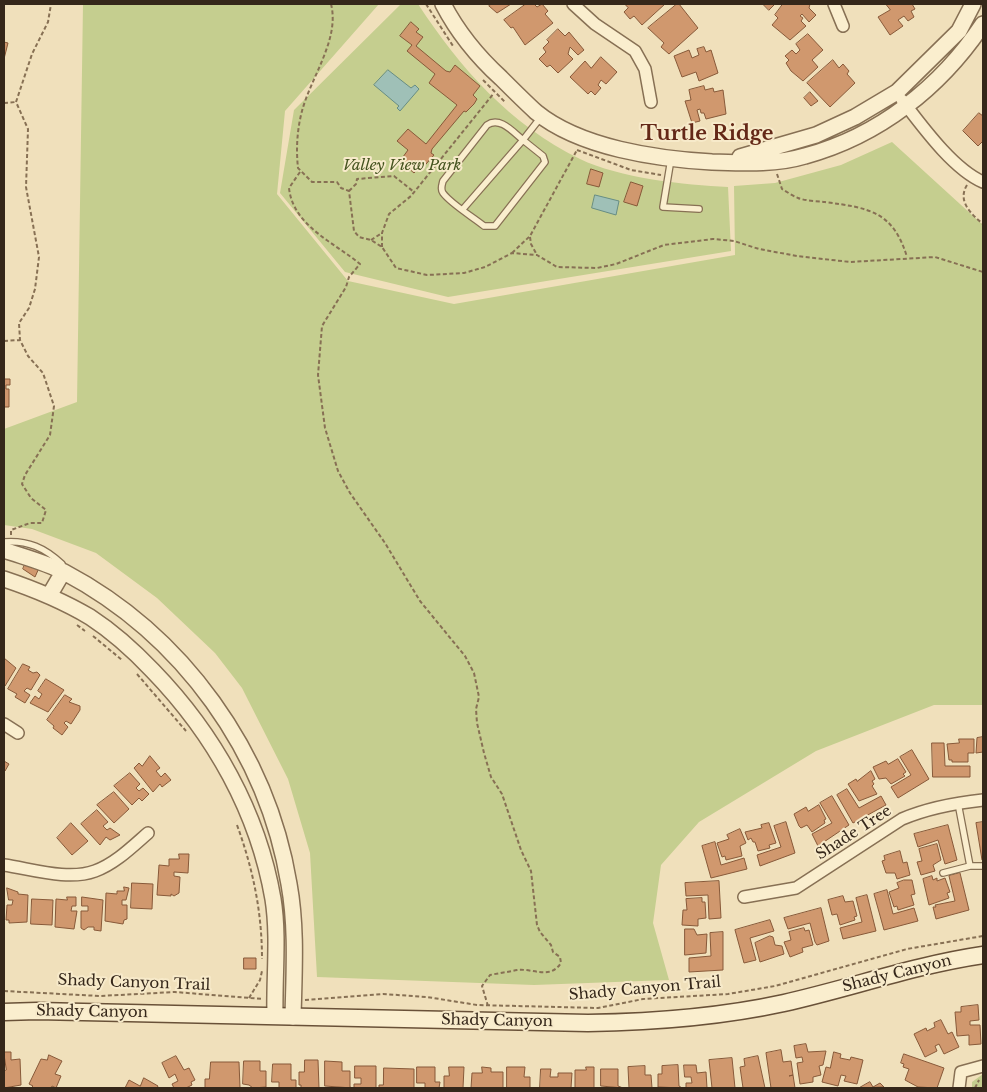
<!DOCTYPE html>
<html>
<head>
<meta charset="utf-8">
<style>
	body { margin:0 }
	#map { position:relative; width:987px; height:1092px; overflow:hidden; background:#f0e0bb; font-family:"Libre Baskerville",serif }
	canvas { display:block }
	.frame { position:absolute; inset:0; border:5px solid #35271a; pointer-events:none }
</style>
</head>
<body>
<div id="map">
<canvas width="987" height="1092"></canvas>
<div class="frame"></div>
</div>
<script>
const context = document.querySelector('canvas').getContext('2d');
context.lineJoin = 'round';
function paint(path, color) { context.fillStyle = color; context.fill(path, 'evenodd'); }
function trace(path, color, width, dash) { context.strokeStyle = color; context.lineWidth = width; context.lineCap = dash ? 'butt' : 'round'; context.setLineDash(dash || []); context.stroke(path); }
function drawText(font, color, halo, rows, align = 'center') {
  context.font = font + ' "Libre Baskerville",serif'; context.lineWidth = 4; context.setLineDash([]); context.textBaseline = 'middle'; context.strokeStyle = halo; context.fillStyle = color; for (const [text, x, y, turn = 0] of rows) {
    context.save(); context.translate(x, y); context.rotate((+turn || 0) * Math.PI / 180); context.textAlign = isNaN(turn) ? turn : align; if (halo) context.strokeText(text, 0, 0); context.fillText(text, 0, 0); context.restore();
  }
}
const green = new Path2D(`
	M83 4H379L285 111 277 194 348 281 454 304 735 255 734 186 775 183 841 165 892 142 983 225V705H934L816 751 699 822 661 865 653 923 669 980 534 985 317 977 310 853 288 779 242 688 215 653 157 598 96 553 32 529 4 525V429L77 402Z
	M401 4H418C460 68 509 124 580 159 619 178 685 185 728 187L731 251 448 297 345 272 280 193 294 110Z
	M983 1074V1088H972V1082Z`);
const water = new Path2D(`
	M388 70 411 88 415 85 419 89 400 111 397 108 399 106 374 85Z
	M595 195 619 201 616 215 592 208Z`);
const building = new Path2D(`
	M492 4H511L497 13 489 6Z
	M526 4H534L537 7 542 4 548 11 545 14 553 23 525 45 513 27 511 28 504 20Z
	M625 4H665L642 25 634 16 630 19 624 12 628 8Z
	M677 4H679L698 28 669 54 661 47 664 43 648 28Z
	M763 4H775L769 10Z
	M783 4H810L809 8 816 15 809 22 802 14 800 16 803 18 801 21 806 26 790 40 772 25 778 18 775 15Z
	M886 4H912L915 9 911 11 914 17 908 21 904 16 898 20 903 26 890 35 878 17 890 10Z
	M411 22 419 29 416 32 423 37 416 46 446 71 450 72 455 65 480 86 473 95 477 99 474 104 466 112 464 111 432 149 431 153 434 155 419 172 417 170 414 173 400 161 408 150 397 141 408 129 426 144 457 105 429 83 435 74 407 51 412 45 400 36Z
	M558 29 565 36 569 32 584 50 578 55 570 47 568 54 573 59 558 73 550 65 547 67 539 59 546 52 543 48 549 42 547 40Z
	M808 34 823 50 812 60 818 67 803 81 791 71 786 63 789 60 785 56 792 50 796 54 800 50 796 44Z
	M4 42 8 43 4 59Z
	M704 47 706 52 711 50 718 73 699 81 696 72 682 77 674 56 689 50 692 58 699 55 697 49Z
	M601 57 617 72 606 84 601 80 598 85 601 88 595 95 591 91 588 94 570 77 585 61 591 68Z
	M833 60 839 68 843 64 849 71 847 74 855 83 830 107 807 83Z
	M704 86 705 90 713 88 714 92 723 90 726 114 706 119 704 113H701L700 109 697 110 700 121 692 123 685 101 691 100 689 90Z
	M810 92 818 101 811 106 804 98Z
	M979 113 983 116V141L978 146 963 131Z
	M591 169 603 173 599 187 587 184Z
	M631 182 643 186 637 206 624 202Z
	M4 379H10V385H6V389H9V407H4Z
	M26 562 39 568 35 577 23 569Z
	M4 658 16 668 5 686H4Z
	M23 664 30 667 28 670 33 673 37 672 40 675 31 690 27 688 24 691 30 695 25 703 15 697 17 694 8 689Z
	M46 679 64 690 48 712 30 703 35 696 39 699 42 694 38 691Z
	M65 695 72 699 69 702 80 706V710L71 724 66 721 64 723 68 727 62 735 53 728 54 726 47 720Z
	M983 737V752L976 753 977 738Z
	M959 739H974V753H968V762H952V760H949L947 744 959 743Z
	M932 743H944L945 766H970V777H933Z
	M912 750 929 779 898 798 891 787 911 775 900 757Z
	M150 756 160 768 156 771 161 777 165 773 171 780 162 787 160 784 153 792 134 768 139 763 142 766Z
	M898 759 906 772 903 774 905 776 891 784 886 778 879 779 873 767 886 761 888 764Z
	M4 761 9 764 5 771H4Z
	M871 771 875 779 872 781 874 784 872 786 877 794 859 801 848 784 856 779 857 781Z
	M130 773 140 784 136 788 139 791 143 788 149 794 142 801 139 798 132 805 114 786Z
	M847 789 859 808 881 796 886 805 853 823 837 795Z
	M114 792 129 809 114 823 97 805Z
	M832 796 849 825 818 846 812 834 832 823 820 803Z
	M819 805 826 819 824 820 825 823 812 832 807 825 801 828 799 826 794 814 806 807 808 811Z
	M97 810 108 822 103 826 107 830 110 828 120 835 110 840 106 837 100 845 81 824Z
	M786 822 795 853 760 866 757 855 781 847 774 826Z
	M983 822V860H982L976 823Z
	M71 823 88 841 72 855 57 838Z
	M769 823 776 843 769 845 770 848 758 851 755 842H753L751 838 748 840 745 832 762 828 761 825Z
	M948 825 957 860 945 864 938 840 918 847 914 834Z
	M740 829 746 843 740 846 742 856 726 860 725 856 722 857 717 843 729 839 727 835Z
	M715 842 721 865 744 858 747 869 711 878 702 846Z
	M937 844 941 860 933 865 935 871 921 875 917 862 922 861 919 849Z
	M900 851 903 863 907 862 910 875 897 879 895 873H886L882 861 885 860 884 856Z
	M179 854H189L188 873 174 872V876L180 877 179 893 174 896 171 894V896L157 895 159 865 169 866V859H179Z
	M960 873 969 910 936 919 933 907H936L935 905 955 901 949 876Z
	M932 876 933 880 937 878V881L945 878 950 892 947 893 949 898 929 905 923 879Z
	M904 880H912L915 894 911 895 914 905 898 910 897 906 894 907 889 892 899 888 897 883Z
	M719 881 721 918 709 919 708 895 686 896 685 883Z
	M132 883 153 884 152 909 131 908Z
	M124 887 129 888 126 900H122V905H127V919L124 920 123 924 105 921 106 893 117 894V891H124Z
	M7 888 18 892V894L28 895 27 922 9 923V920H6L7 905H12L13 900H9Z
	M887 890 893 914 914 908 918 921 884 930 874 894Z
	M867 895 876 931 843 939 840 928 862 922 856 898Z
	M843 896 845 902 853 901 857 916 854 917 855 920 840 925 837 914 832 915 828 900Z
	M67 897H76V906H72L71 911H77L74 929 55 927 56 899 67 900Z
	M82 897 103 900 101 931 94 930V927H88L84 930 81 928V911H88V906H82Z
	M702 898V902H705L706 918 698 919V926L682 925 683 910H687L686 899Z
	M32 899 53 900 52 925 31 924Z
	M821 908 829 941 817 945 815 942 810 923 788 929 784 918Z
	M770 920 774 931 750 938 756 960 744 963 735 930Z
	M804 928 805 931 809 930 813 945 802 948 803 952 790 957 784 942 791 940 789 932Z
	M685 929H694L697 935 707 934 706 953 685 955Z
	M723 932V970L689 972V958L711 956 710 933Z
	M770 936 773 937 775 945 782 946 784 954 760 962 755 943Z
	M244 958H256V969H244Z
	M978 1005 979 1020 970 1021V1025H980L981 1044 969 1045V1035L957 1036 955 1012H961V1007Z
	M941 1020 948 1034 952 1032 959 1047 944 1054 939 1044 935 1046 937 1051 925 1057 914 1034 926 1028 927 1031 935 1027 934 1023Z
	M806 1044 808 1052 826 1051 823 1065 819 1066 821 1075 813 1077V1082L800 1084 797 1063 803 1062 802 1057 796 1058 794 1046Z
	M781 1050 783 1062 791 1061 793 1075 789 1076 793 1075 795 1088H771L766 1053Z
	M4 1052H11V1060L20 1059 21 1085 4 1088V1071L6 1070Z
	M834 1052 841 1054 840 1058 850 1060 851 1057 863 1060 857 1084 844 1081 846 1076 841 1075 838 1086 822 1082 826 1067 830 1068Z
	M904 1054 944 1068 937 1088 918 1087 905 1080 909 1069 903 1067 904 1064 901 1063Z
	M49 1055 62 1061 55 1074 61 1076 56 1088 52 1086 51 1088H31L33 1086 29 1084 41 1059 47 1060Z
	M176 1056 184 1070 189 1068 195 1080 191 1082 192 1085 186 1088H174L172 1084 178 1081 175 1074 169 1078 162 1063Z
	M758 1056 765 1088H743L740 1067 745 1066 744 1059Z
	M732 1058 735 1088H712L709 1060Z
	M305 1060H318L319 1088H299H301V1085H299V1072H304Z
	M244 1061H260V1071H266V1087L253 1088 249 1085 243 1084Z
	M325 1061 342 1062V1071H350V1087L352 1088 325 1086Z
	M211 1062H239L240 1088H205V1079H209Z
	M273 1064H291V1080H296V1088H279V1082H272Z
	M678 1065 679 1086 682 1088 658 1087V1074H662V1066Z
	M684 1065H696L697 1073 706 1072 707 1088H686V1083H692L691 1077H685Z
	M355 1066H376V1088H354V1084H361V1078H355Z
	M645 1066V1075H651L652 1088H629L628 1067Z
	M417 1067H435V1082H440L439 1088H425V1083H417Z
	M449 1067H464L463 1088H444V1076H449Z
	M482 1067 491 1068V1072H503V1088H469H471L472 1073H482Z
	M507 1067H525L524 1077H530V1088H507Z
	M586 1067H594V1088H575V1070H586Z
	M384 1068 414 1069V1088H379V1085H383Z
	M541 1069H551L550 1077H558V1073H572L571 1088H540Z
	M601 1069H618V1086L623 1088 601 1086Z
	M144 1078 158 1086 157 1088H125L129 1080 140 1086Z
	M870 1082 873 1087 880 1083 884 1087 859 1088Z`);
const path = new Path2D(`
	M331 4C340 39 311 77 302 111 297 130 296 149 298 168L312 182H337L341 188 349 191 354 231 359 237 371 240 382 247 396 268 427 275 464 273 485 267 512 253 537 255 557 267 597 268 616 264 664 245 713 239 734 241 759 249 797 256 850 262 935 257 983 272
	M426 4 453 46
	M483 80 506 103
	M4 103 16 102
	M577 150 631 170 661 175
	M300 172 289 188C293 226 335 243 360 264L349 277 346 287 322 326 318 375 325 428 338 471 350 493 385 543 420 601 465 656 474 673 479 697 476 709 477 723 484 753 491 777 502 794 521 850 531 871 537 925 540 932 551 945 553 952 560 957 561 963C550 980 533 968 517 970 508 972 499 973 490 975L482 986 488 1006
	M777 174 782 189C787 192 793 196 798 198 806 201 817 201 825 202 869 208 893 211 907 257
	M967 185C957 201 971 214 983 224
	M349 191 356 184 357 179 394 176 414 192
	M530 237 531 244 537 255
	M371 240 382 233
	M382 247V233L389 214 411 196 494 93
	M512 253 530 236 577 150
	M4 341 20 340
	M11 535V530L30 523H42L46 510 31 498 22 484 25 475 50 435 54 406 43 373 28 356 20 340 19 323 29 308 35 289 39 257 26 187 28 129 16 102 32 54 48 22 51 4
	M77 625 85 631
	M93 636 122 660
	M137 674 186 731
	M237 825C253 869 262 912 262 959
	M4 991 100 996 175 992 263 999
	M249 998 260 980 262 971
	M305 1000 383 994 427 997 477 1005 598 1008 643 999 728 994 775 986 907 949 983 936
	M975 1088 979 1080`);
const service = new Path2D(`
	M671 159 663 207 699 209
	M463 209 523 140 543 156 545 162 495 226H484C473 217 451 204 443 193 440 189 442 185 443 181L487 125C500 116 513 132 523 140L541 117
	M4 542C28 540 45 548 62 564V567
	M958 803 970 866
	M943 873 970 866H983`);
const minor = new Path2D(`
	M573 4 595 24 635 51 645 69 651 102
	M834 4 843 26
	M902 100C922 126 953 169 983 182
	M4 724 18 733
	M4 865C32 869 68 881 95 871 115 864 133 846 148 833
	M744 897 796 888 902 819C928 808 955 803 983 800
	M959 1088 961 1072 983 1066`);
const tertiary = new Path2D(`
	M443 4C457 31 478 57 501 78 512 89 524 101 536 112 580 148 657 159 712 162 743 163 775 165 805 156 879 136 941 87 983 24
	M740 157 816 135 855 117 897 92 959 31 973 4
	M4 550C24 557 45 562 64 572 183 635 267 752 289 884 297 928 294 972 293 1017
	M4 579C34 589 63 601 90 617 113 632 135 652 153 671 214 734 258 812 273 899 279 936 274 978 275 1016
	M49 596 63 572`);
const secondary = new Path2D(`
	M4 1012 37 1011 588 1023C654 1022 720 1017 784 1003 851 988 915 965 983 955`);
const parkNames = [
	["Valley View Park",402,166]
];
const streetNames = [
	["Shade Tree",854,833,-33],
	["Shady Canyon",897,974,-14],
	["Shady Canyon Trail",134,983,2],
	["Shady Canyon Trail",645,989,-5],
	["Shady Canyon",92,1012,1],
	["Shady Canyon",497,1021,1]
];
const districtNames = [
	["Turtle Ridge",707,134]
];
paint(green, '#c5ce8f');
paint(water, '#9fc0b7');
trace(water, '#678d84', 1);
paint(building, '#d0986e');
trace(building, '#875939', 1);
trace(service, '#877054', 8);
trace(minor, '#877054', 14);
trace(tertiary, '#877054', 18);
trace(secondary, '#695138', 19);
trace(path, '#877054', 2, [4, 2.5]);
trace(service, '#faeece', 5.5);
trace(minor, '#faeece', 11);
trace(tertiary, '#faeece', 15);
trace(secondary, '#faeece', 16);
drawText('italic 15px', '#45531f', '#f7eaca', parkNames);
drawText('15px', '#35271a', '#f7eaca', streetNames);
drawText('bold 20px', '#642817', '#f7eaca', districtNames);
</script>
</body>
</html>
